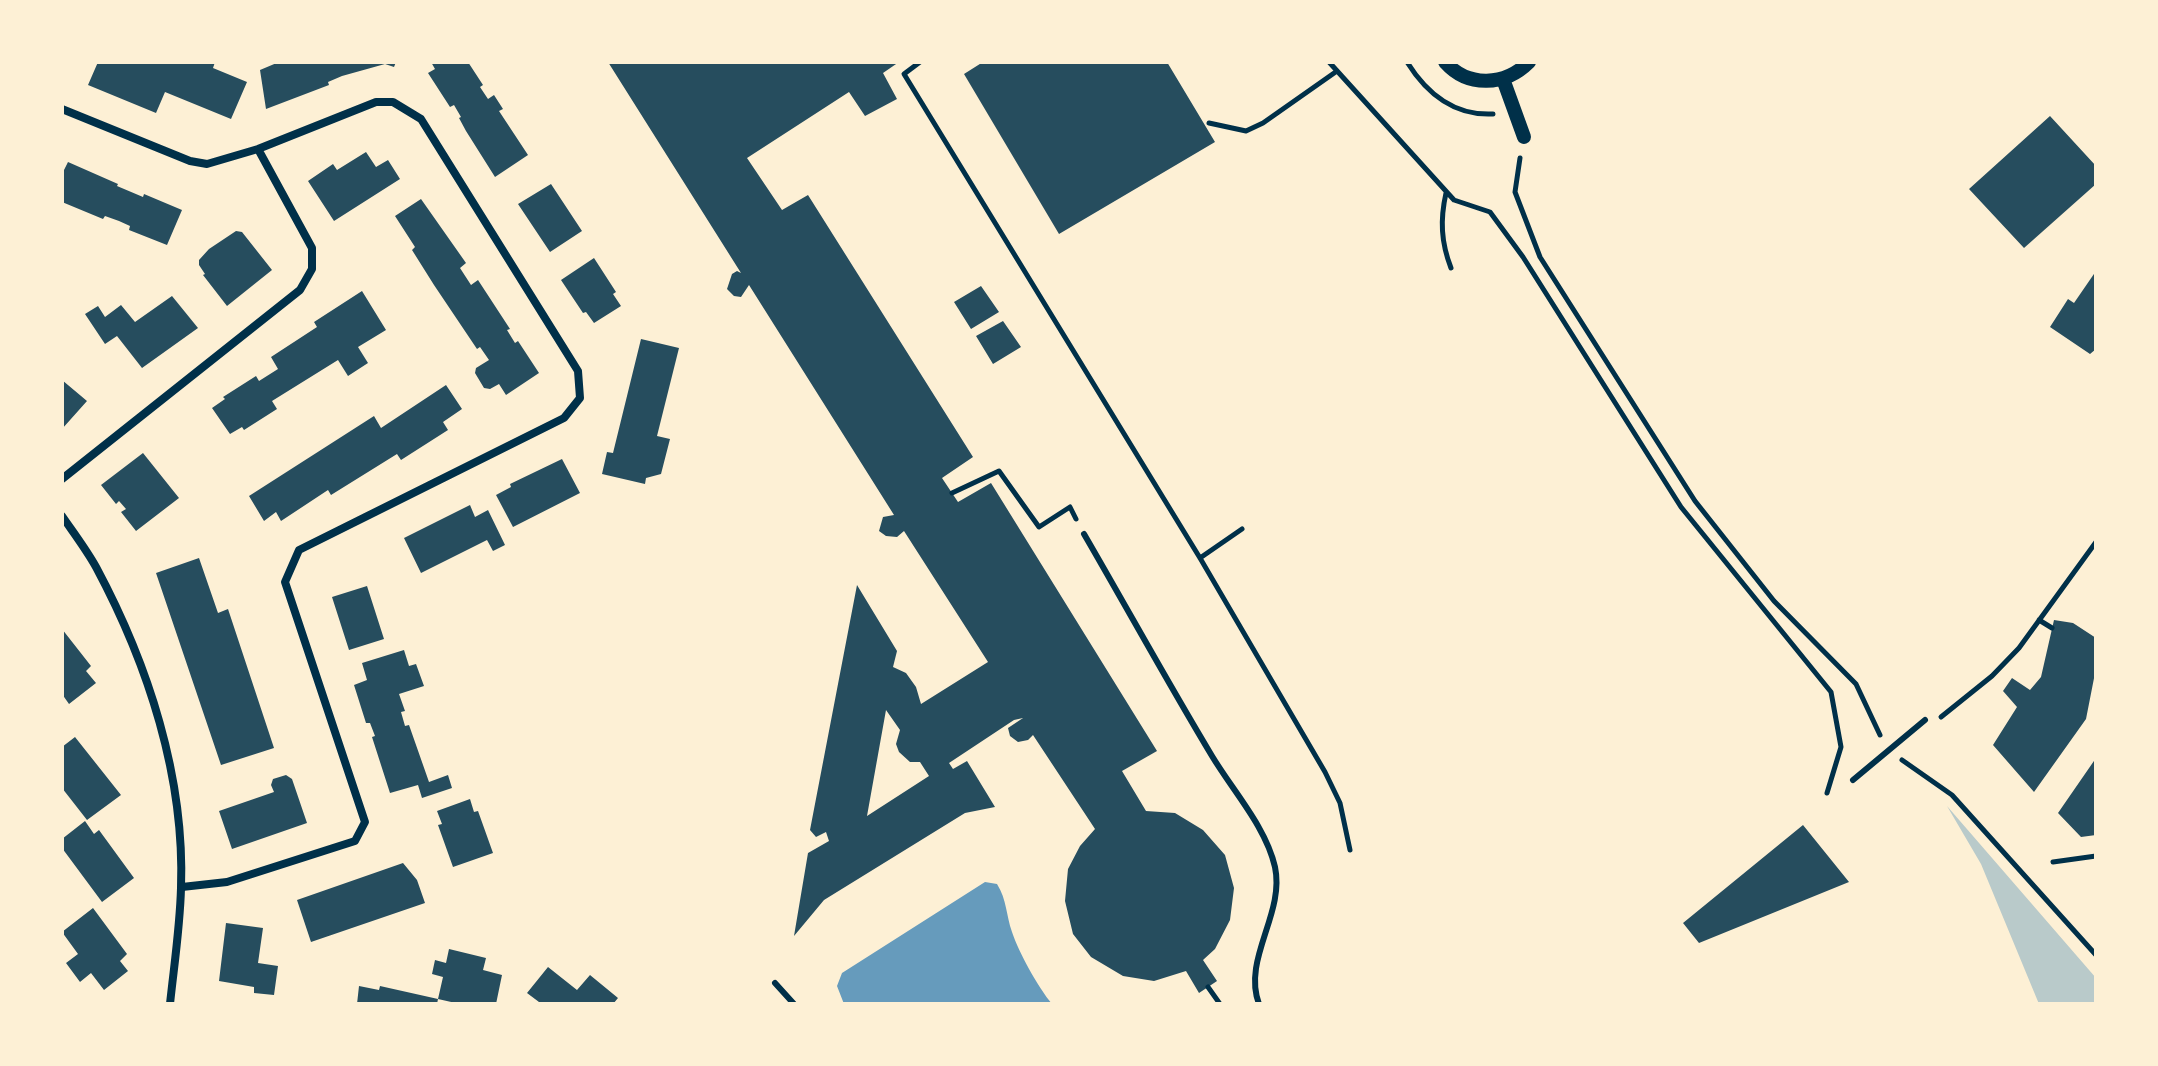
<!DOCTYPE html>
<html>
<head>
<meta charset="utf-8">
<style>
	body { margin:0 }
	#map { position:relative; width:2158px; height:1066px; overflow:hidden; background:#fdf0d5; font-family:Signika,sans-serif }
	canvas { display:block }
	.frame { position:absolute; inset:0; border:64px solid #fdf0d5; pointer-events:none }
</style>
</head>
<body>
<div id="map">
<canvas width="2158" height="1066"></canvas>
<div class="frame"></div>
</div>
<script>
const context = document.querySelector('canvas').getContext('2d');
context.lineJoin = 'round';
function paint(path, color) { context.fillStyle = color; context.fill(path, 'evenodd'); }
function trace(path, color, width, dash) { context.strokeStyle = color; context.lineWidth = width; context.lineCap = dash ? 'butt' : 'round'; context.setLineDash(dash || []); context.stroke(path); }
const green = new Path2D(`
	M1947 806 2096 978V1004H2039L1981 864Z`);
const water = new Path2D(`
	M985 882 997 884C1007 900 1006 915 1012 932 1019 953 1038 987 1052 1004H844L837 986 842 973Z`);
const building = new Path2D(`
	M98 62H215L213 68 247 82 231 119 165 92 156 113 88 85Z
	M279 62H396L394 67 385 64 342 76 328 82 329 85 266 109 260 70Z
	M431 62H468L483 85 480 87 488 99 494 95 503 109 499 111 528 155 495 177 466 131 459 118 461 117 454 105 450 107 428 73 435 69Z
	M608 62H899L883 73 897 99 865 116 849 92 747 158 782 210 808 195 973 457 942 478 958 502 991 483 1157 751 1122 771 1146 811 1175 813 1203 830 1225 855 1234 888 1230 920 1215 949 1203 960 1217 981 1199 993 1186 971 1154 981 1123 976 1091 957 1073 934 1065 901 1068 869 1080 846 1095 829 1033 735 1028 740 1018 742 1010 736 1008 728 1023 718 1014 720 949 763 953 769 967 761 995 807 965 813 824 900 794 936 808 853 829 841 826 832 816 837 810 830 857 585 897 651 893 667 906 673 916 687 921 704 988 662 904 531 897 537 886 536 879 531 883 517 894 515 749 285 741 297 734 296 727 289 732 274 737 271 741 273ZM886 710 900 730 896 744 899 752 910 762H920L929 776 867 816Z
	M983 62H1167L1215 142 1059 234 964 74Z
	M2050 116 2096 166V184L2024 248 1969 189Z
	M366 152 376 167 388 160 400 179 334 221 308 181 333 164 337 170Z
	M68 162 118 184 117 186 143 197 144 194 182 210 167 245 129 230 130 226 119 221 105 216 103 219 62 202V174Z
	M551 184 582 231 550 252 518 204Z
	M421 199 466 263 460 268 471 285 478 280 510 329 507 330 515 343 518 341 539 373 506 395 499 384 490 389 484 388 475 373 476 368 489 360 480 347 477 349 434 285 412 250 415 247 395 216Z
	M236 231 242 232 272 270 227 306 203 275 205 274 199 265V260L209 249Z
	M594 258 616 292 613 294 621 306 594 323 586 312 583 313 561 280Z
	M2096 271V349L2090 354 2050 327 2068 299 2074 303Z
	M981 286 999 312 971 329 954 302Z
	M362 291 386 330 358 347 368 363 348 376 338 360 272 401 277 409 244 430 242 427 230 434 212 408 225 399 223 397 256 376 259 381 278 369 271 357 317 327 314 322Z
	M172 296 198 328 142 368 117 336 105 344 85 314 98 306 105 317 121 305 135 322Z
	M1003 321 1021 347 993 364 976 336Z
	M641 339 679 348 657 436 670 439 661 474 646 478 645 484 602 474 607 452 613 453Z
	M62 380 87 401 62 429Z
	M446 385 462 409 443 422 448 430 401 460 397 454 331 495 328 490 281 521 276 512 264 521 249 496 374 416 381 428Z
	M143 453 179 498 136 531 121 512 126 509 119 501 116 504 101 485Z
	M562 459 580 493 513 527 496 495 511 487 510 484Z
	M470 505 475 517 488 510 505 545 493 551 487 540 421 573 404 538Z
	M199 558 218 613 228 609 274 748 221 765 156 573Z
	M367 586 384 639 349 650 332 597Z
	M2054 620 2073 623 2096 638V668L2086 719 2034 792 1993 745 2017 707 2003 691 2012 678 2030 690 2041 677Z
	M62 629 91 666 86 671 96 683 69 704 62 694Z
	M404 650 409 666 416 664 424 686 399 694 405 711 401 712 405 726 409 725 429 782 448 775 452 788 422 798 418 785 390 793 372 737 375 736 370 723H366L354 685 367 680 362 663Z
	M75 737 121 795 87 820 62 788V747Z
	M2096 758V835L2081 837 2058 813Z
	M286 775 292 779 307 823 232 849 219 811 274 792 271 785 273 779Z
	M470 799 474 812 478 811 493 853 453 867 438 825 442 824 437 811Z
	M85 821 94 834 99 830 134 878 102 902 62 848V839Z
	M1803 825 1849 882 1699 943 1683 923Z
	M403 863 417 880 425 903 311 942 297 900Z
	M93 908 127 954 120 961 128 971 104 990 91 973 80 982 66 963 78 954 62 932Z
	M226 923 263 928 258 963 278 966 274 995 254 993V987L219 981Z
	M449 949 486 958 483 970 502 975 496 1004H460L438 999 437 1004H357L359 986 379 990 380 986 438 999 443 977 432 974 435 960 446 963Z
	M548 967 577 990 590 975 618 998 613 1004H537L539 1002 527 993Z`);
const path = new Path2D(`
	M920 62 904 74 1200 558 1325 772 1340 803 1350 850
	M1329 62 1454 200 1490 212 1523 257 1681 507 1831 692 1841 747 1827 793
	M1407 62C1427 94 1454 116 1493 114
	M1209 123 1246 131 1263 123 1337 71
	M1520 158 1515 192 1540 257 1695 501 1774 601 1856 684 1880 735
	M1446 193C1440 220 1441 242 1451 268
	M952 493 999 471 1039 527 1070 507 1076 519
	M1200 558 1242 529
	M2039 620 2052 628
	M1941 717 1992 676 2019 648 2096 542
	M1902 760 1952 795 2096 955
	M2053 862 2096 856
	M1208 987 1220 1004`);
const service = new Path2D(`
	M1084 534C1127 608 1168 683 1212 756 1233 791 1266 827 1275 867 1285 914 1242 959 1259 1004
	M1853 780 1925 720
	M775 983 794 1004`);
const minor = new Path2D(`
	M62 109 190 161 207 164 258 149 376 102H393L421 119 578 371 580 398 564 418 299 550 285 582 365 822 355 841 227 882 182 887
	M62 479 300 290 312 269V248L258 149
	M62 516C73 532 86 549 96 567 148 664 185 777 181 888 180 927 174 966 170 1004`);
const tertiary = new Path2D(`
	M1445 62C1468 88 1505 86 1529 62
	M1503 79 1524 137`);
paint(green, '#b9caca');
paint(water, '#669bbc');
paint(building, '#264d5e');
trace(path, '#003049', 5);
trace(service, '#003049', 6);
trace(minor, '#003049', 8);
trace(tertiary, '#003049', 14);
</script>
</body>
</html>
